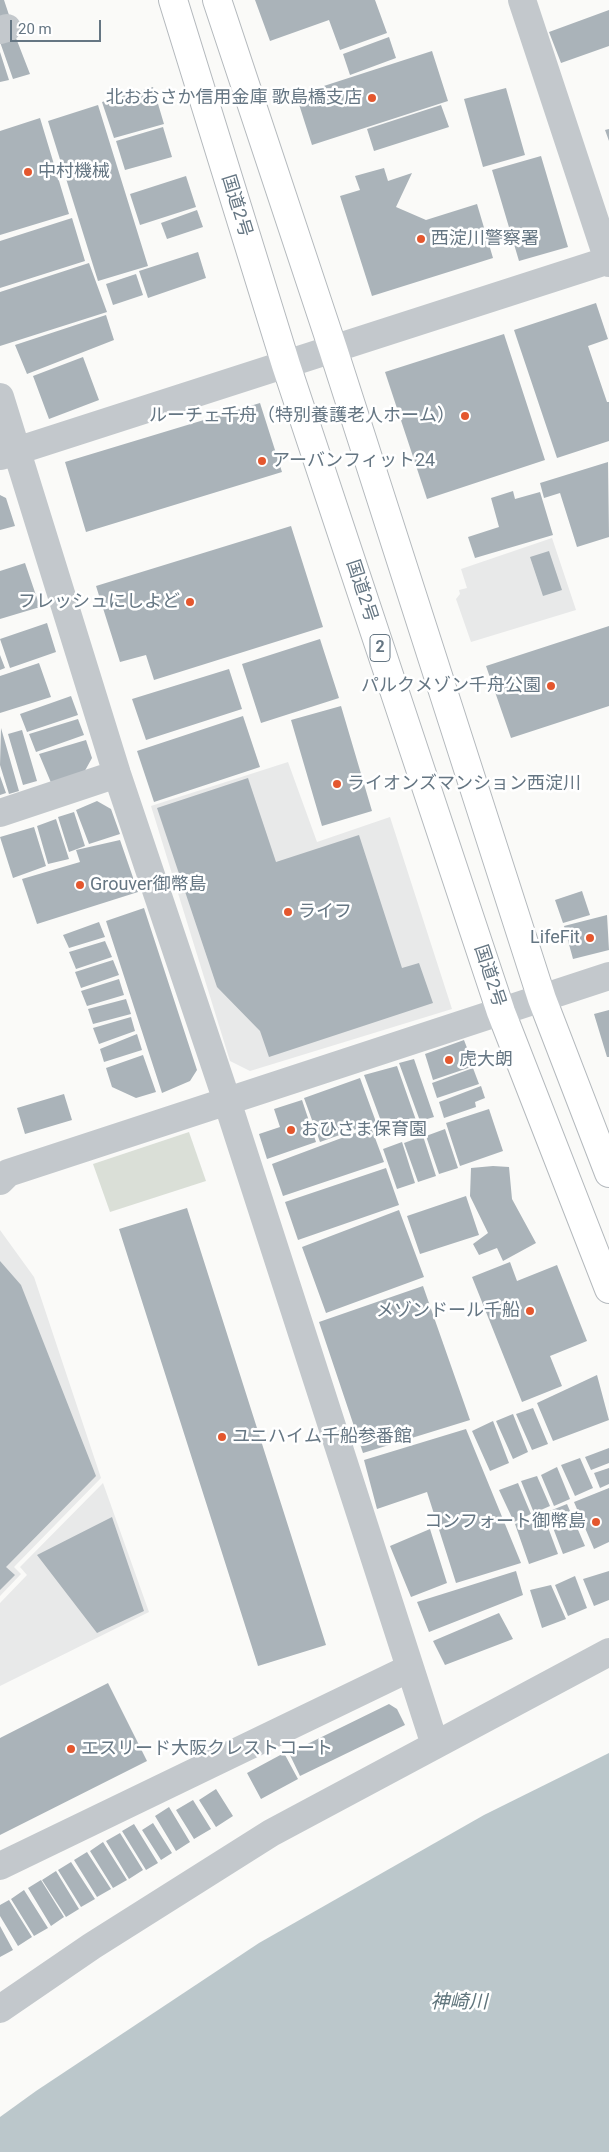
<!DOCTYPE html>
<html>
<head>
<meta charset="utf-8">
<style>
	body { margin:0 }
	#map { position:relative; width:609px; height:2152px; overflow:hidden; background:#fafaf8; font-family:Roboto,sans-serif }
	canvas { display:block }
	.scale { position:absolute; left:10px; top:20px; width:91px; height:22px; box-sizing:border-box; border:2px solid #657683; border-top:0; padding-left:6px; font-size:15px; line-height:18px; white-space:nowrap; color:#657683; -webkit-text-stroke:4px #fff; paint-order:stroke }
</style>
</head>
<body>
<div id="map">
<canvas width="609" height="2152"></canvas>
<div class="scale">20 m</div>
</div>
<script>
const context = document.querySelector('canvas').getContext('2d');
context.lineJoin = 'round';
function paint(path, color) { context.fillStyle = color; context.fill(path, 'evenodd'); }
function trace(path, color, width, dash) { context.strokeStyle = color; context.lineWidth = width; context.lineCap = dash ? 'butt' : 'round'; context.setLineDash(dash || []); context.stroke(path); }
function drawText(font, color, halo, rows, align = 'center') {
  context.font = font + ' Roboto,"Noto Sans JP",sans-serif'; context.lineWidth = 5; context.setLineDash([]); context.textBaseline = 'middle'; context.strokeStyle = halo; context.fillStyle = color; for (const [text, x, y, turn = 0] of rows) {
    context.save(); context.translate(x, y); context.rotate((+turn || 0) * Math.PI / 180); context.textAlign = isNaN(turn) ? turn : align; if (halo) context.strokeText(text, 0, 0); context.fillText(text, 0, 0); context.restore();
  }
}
const built = new Path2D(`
	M552 538 576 610 471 642 456 599 460 594 459 590 467 588 461 569Z
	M288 762 317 842 390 817 452 1009 250 1071 230 1061 151 806Z
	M0 1230 34 1277 101 1478 14 1567 21 1574 0 1596Z
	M103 1483 149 1612 0 1686V1603L27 1575 20 1567Z`);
const green = new Path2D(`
	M189 1132 206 1181 110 1212 93 1164Z`);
const water = new Path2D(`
	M609 1753V2152H0V2117L36 2091 259 1943 484 1815Z`);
const building = new Path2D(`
	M0 0H4L9 15 0 18Z
	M255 0H375L387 33 340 50 329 20 270 41Z
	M609 10V46L561 63 549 32Z
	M389 37 396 58 350 75 343 54Z
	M16 38 30 74 13 79 0 42Z
	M432 51 448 101 312 145 296 95Z
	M0 52 9 80 0 82Z
	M153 87 164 124 114 138 102 102Z
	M506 88 525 155 483 167 464 99Z
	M98 105 148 266 98 281 48 121Z
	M441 105 449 127 374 151 367 129Z
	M40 118 69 214 0 235V131Z
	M163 127 172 157 125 170 116 141Z
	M609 129V141L605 130Z
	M541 156 568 247 519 261 492 170Z
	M384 168 388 181 412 173 396 207 426 220 477 204 493 258 372 296 340 196 360 190 355 176Z
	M186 176 196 207 140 225 130 194Z
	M197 210 203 227 167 239 161 223Z
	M72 218 85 261 0 288V241Z
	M198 252 206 278 148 298 139 271Z
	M89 263 107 312 0 346V292Z
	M136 274 143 295 113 305 106 284Z
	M596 303 608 339 588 346 607 402H609V441L557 458 514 330Z
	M106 315 114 340 27 374 15 345Z
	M504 334 545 460 427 499 385 372Z
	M83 357 99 400 49 419 33 376Z
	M260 403 282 472 86 532 65 462Z
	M608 462 609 537 577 547 560 493 544 498 540 483Z
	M513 491 515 499 540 492 553 535 475 558 468 537 499 527 491 498Z
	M0 495 6 498 15 526 0 530Z
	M291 526 323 627 154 680 146 655 120 662 96 586Z
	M549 551 562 590 543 596 530 557Z
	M25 563 40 607 0 619V571Z
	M47 623 56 652 10 668 0 639Z
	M609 626V706L511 738 486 666Z
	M320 639 339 698 261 723 242 664Z
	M0 655 5 668 0 670Z
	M39 663 51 697 0 713V676Z
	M229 669 242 709 146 740 132 699Z
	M71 696 78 715 27 732 20 714Z
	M341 706 372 811 322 826 291 720Z
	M243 716 260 767 154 802 137 751Z
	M78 719 84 735 36 752 29 734Z
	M1 728 19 791 9 794 0 765Z
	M22 730 37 781 23 785 8 734Z
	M86 740 92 758 82 776 52 785 39 754Z
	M0 776 6 793 0 795Z
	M248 778 276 862 359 835 402 968 419 963 433 1003 269 1057 260 1031 217 987 157 808Z
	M97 801 111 809 120 834 89 844 76 810Z
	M74 812 85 846 69 852 58 817Z
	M56 819 69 859 48 864 37 826Z
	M34 827 46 866 13 878 0 837Z
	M120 840 138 892 37 924 22 879 80 862 76 850Z
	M582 891 590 915 563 923 555 900Z
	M144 908 197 1070 190 1081 162 1093 106 921Z
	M607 915 609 950 573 959 564 926Z
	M99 922 105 937 69 948 63 935Z
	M105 941 112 957 76 969 69 952Z
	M113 960 119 975 81 988 75 972Z
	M119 979 124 995 87 1006 81 991Z
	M126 999 131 1014 93 1024 88 1009Z
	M609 1010V1057H607L594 1014Z
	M131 1017 135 1031 99 1044 93 1028Z
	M137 1034 142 1050 104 1062 100 1049Z
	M464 1040 474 1066 433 1080 425 1054Z
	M143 1055 156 1092 136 1098 112 1087 106 1068Z
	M414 1059 434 1117 420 1121 399 1063Z
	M397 1066 417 1123 385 1132 364 1075Z
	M473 1068 479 1084 437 1098 432 1083Z
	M360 1078 376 1122 320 1142 304 1098Z
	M481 1086 485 1098 475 1102 476 1107 444 1118 439 1102Z
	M64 1094 72 1120 25 1134 17 1108Z
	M302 1100 316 1142 267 1159 259 1134 280 1127 274 1109Z
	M489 1109 503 1151 460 1166 446 1123Z
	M371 1127 384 1162 283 1196 272 1164Z
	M445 1129 458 1168 439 1174 426 1136Z
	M423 1136 436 1176 418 1182 404 1143Z
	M402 1142 415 1183 397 1189 383 1149Z
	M493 1166 509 1167 512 1199 536 1243 503 1261 497 1248 479 1255 473 1244 488 1233 470 1196 471 1168Z
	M386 1168 399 1205 298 1240 285 1202Z
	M466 1196 479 1235 420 1254 407 1216Z
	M187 1208 326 1645 258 1666 119 1229Z
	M399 1210 424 1277 326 1313 302 1247Z
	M0 1261 21 1285 96 1476 6 1567 15 1575 0 1590Z
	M510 1262 517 1281 557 1265 587 1341 550 1356 562 1386 522 1402 472 1277Z
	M423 1286 470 1420 363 1453 319 1322Z
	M597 1375 609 1420 553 1441 537 1403Z
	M533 1408 548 1444 532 1450 516 1414Z
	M513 1414 528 1452 513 1459 496 1421Z
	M493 1421 509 1463 490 1471 472 1431Z
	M466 1429 521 1563 456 1583 427 1492 377 1509 364 1460Z
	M609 1448V1463L591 1470 585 1457Z
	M580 1458 593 1488 575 1496 561 1465Z
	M557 1467 570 1499 554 1506 541 1475Z
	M609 1468V1484L600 1488 594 1473Z
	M537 1476 550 1506 534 1513 521 1481Z
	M518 1483 531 1514 514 1522 499 1490Z
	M609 1488V1542L594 1549 574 1502Z
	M567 1504 585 1546 563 1554 547 1512Z
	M543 1514 558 1554 529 1564 515 1524Z
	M112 1517 144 1611 97 1633 37 1555Z
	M430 1529 447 1583 411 1597 390 1546Z
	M516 1571 523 1595 429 1632 417 1602Z
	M609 1571V1600L594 1606 583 1579Z
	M575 1576 587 1608 568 1616 555 1585Z
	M551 1585 566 1619 542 1628 530 1590Z
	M499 1613 513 1639 445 1665 433 1641Z
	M108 1683 147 1761 0 1835V1738Z
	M389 1704 397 1709 405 1725 300 1776 289 1753Z
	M284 1753 298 1779 261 1799 247 1773Z
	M216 1789 233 1816 216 1827 199 1800Z
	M193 1800 211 1829 194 1839 176 1810Z
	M169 1807 190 1842 176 1851 155 1816Z
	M153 1823 172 1853 161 1860 142 1830Z
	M134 1824 158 1863 146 1870 122 1831Z
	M120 1833 143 1870 129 1879 106 1841Z
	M103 1842 127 1880 113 1888 90 1851Z
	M87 1852 111 1889 97 1897 74 1860Z
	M71 1862 95 1899 81 1907 58 1870Z
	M56 1871 79 1909 66 1917 42 1880Z
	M41 1880 64 1917 51 1926 28 1888Z
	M24 1890 48 1928 34 1936 11 1899Z
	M9 1900 32 1937 18 1946 0 1916V1905Z
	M0 1926 13 1950 0 1957Z`);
const street = new Path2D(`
	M522 0 609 263
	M0 30 7 28
	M0 397 117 774 227 1101 435 1745
	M1 456 609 260
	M0 813 117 774
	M0 1181 8 1173 609 976
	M0 1866 410 1668
	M0 2009 92 1946 271 1833 609 1652`);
const highway = new Path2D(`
	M173 0 286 365 501 1012 609 1289
	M217 0 333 349 542 999 609 1173`);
const markers = [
	[372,98,5,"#e4572e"],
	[28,172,5,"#e4572e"],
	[421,239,5,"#e4572e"],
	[465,416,5,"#e4572e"],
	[262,461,5,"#e4572e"],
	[190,602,5,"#e4572e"],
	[551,686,5,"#e4572e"],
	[337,784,5,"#e4572e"],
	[80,885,5,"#e4572e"],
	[288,912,5,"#e4572e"],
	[590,938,5,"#e4572e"],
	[449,1060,5,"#e4572e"],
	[291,1130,5,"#e4572e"],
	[530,1311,5,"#e4572e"],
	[222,1437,5,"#e4572e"],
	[596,1522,5,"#e4572e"],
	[71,1749,5,"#e4572e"]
];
const shields = [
	[380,648,20]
];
const shieldNames = [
	["2",380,648]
];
const poiNames = [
	["北おおさか信用金庫 歌島橋支店",362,98,"right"],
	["中村機械",38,172],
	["西淀川警察署",431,239],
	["ルーチェ千舟（特別養護老人ホーム）",455,416,"right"],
	["アーバンフィット24",272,461],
	["フレッシュにしよど",180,602,"right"],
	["パルクメゾン千舟公園",541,686,"right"],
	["ライオンズマンション西淀川",347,784],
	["Grouver御幣島",90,885],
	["ライフ",298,912],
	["LifeFit",580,938,"right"],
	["虎大朗",459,1060],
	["おひさま保育園",301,1130],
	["メゾンドール千船",520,1311,"right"],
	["ユニハイム千船参番館",232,1437],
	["コンフォート御幣島",586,1522,"right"],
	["エスリード大阪クレストコート",81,1749]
];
const streetNames = [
	["国道2号",236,206,73],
	["国道2号",361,591,72],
	["国道2号",489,976,72]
];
const waterNames = [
	["神崎川",459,2003]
];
paint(built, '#e8e9e9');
paint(green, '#dadfd7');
paint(water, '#bbc7cb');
paint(building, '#aab3b9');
trace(highway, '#b4b9bd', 30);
trace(street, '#c3c8cc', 28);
trace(highway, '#fff', 28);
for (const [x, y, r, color] of markers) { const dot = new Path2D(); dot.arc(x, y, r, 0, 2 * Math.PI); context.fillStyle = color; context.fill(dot); trace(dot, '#fff', 2); }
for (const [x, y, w] of shields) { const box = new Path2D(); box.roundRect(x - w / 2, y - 13.5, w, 27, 4); context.fillStyle = '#fff'; context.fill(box); trace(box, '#657683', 1); }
drawText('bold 16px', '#657683', null, shieldNames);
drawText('18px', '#657683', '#fff', poiNames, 'left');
drawText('18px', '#657683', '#fff', streetNames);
drawText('italic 19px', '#60757c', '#fff', waterNames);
</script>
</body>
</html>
